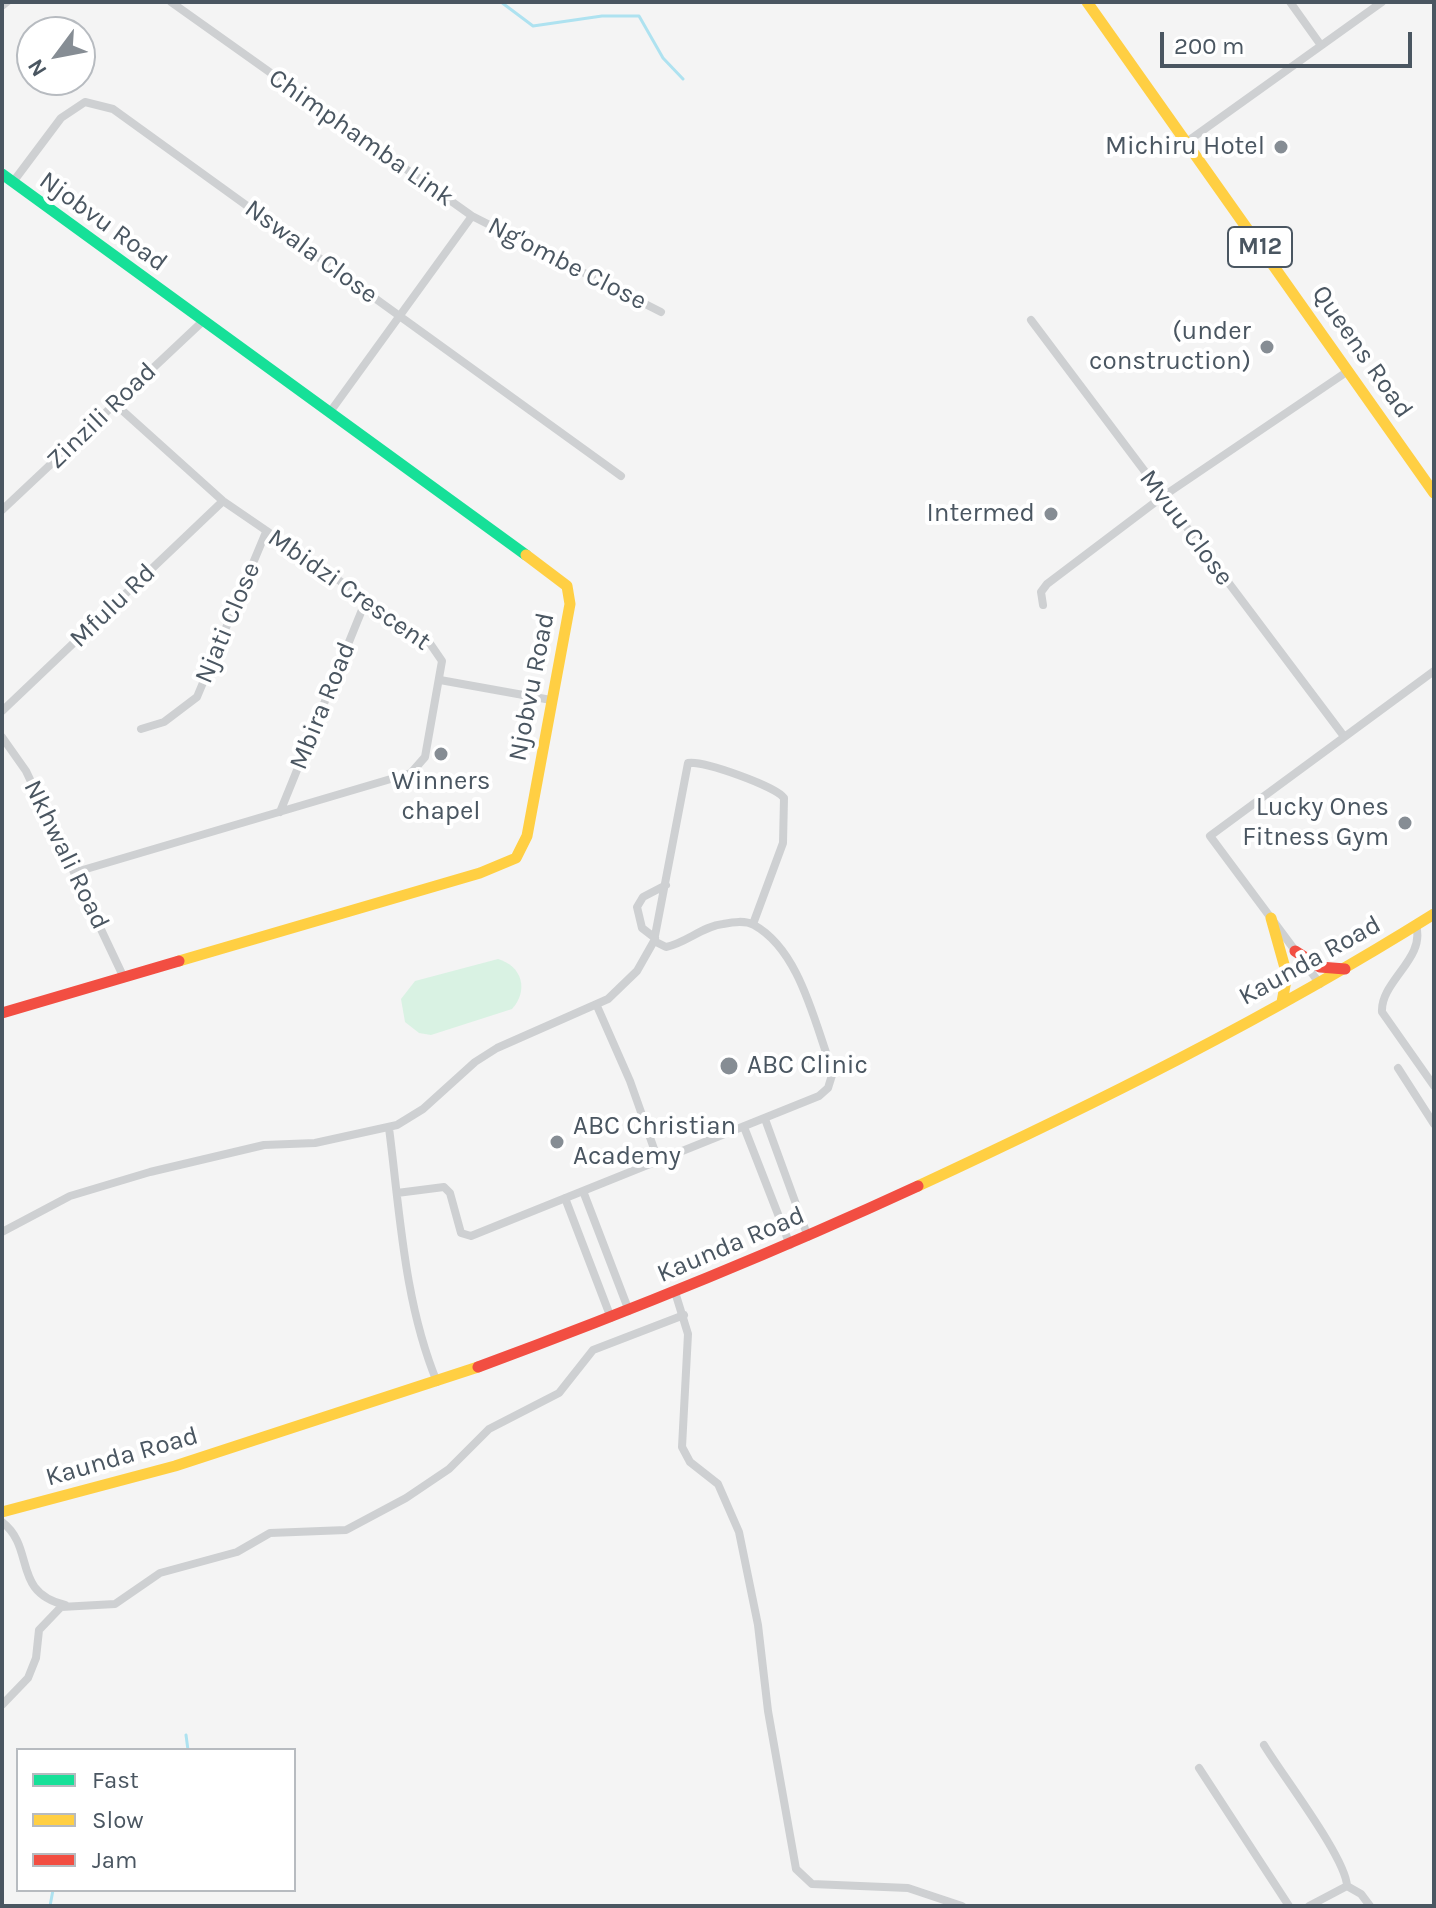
<!DOCTYPE html>
<html>
<head>
<meta charset="utf-8">
<style>
	body { margin:0 }
	#map { position:relative; width:1436px; height:1908px; overflow:hidden; background:#f4f4f4; font-family:Karla,sans-serif }
	canvas { display:block }
	.frame { position:absolute; inset:0; border:4px solid #4a5661; pointer-events:none }
	.legend { position:absolute; left:16px; top:1748px; width:280px; height:144px; box-sizing:border-box; background:#fff; border:2px solid #b7bbc0; margin:0; padding:10px 14px; list-style:none; font-size:24px; color:#4a5661 }
	.legend li { display:flex; align-items:center; gap:16px; height:40px }
	.legend b { width:40px; border:2px solid #b7bbc0 }
	.north { position:absolute; left:16px; top:16px; width:80px; height:80px; box-sizing:border-box; background:#fff; border:2px solid #b7bbc0; border-radius:50%; rotate:238deg; font-size:22px; font-weight:700; line-height:32px; text-align:center; color:#4a5661 }
	.north::after { content:''; display:block; margin:auto; width:28px; height:36px; background:#868d94; clip-path:polygon(50% 0,100% 100%,50% 72%,0 100%) }
	.scale { position:absolute; left:1160px; top:32px; width:252px; height:36px; box-sizing:border-box; border:4px solid #4a5661; border-top:0; padding-left:10px; font-size:24px; line-height:28px; white-space:nowrap; color:#4a5661; -webkit-text-stroke:6px #fff; paint-order:stroke }
</style>
</head>
<body>
<div id="map">
<canvas width="1436" height="1908"></canvas>
<div class="frame"></div>
<ul class="legend">
<li><b style="height:10px;background:#16e098"></b>Fast</li>
<li><b style="height:10px;background:#ffcf43"></b>Slow</li>
<li><b style="height:10px;background:#f24e42"></b>Jam</li>
</ul>
<div class="north">N</div>
<div class="scale">200 m</div>
</div>
<script>
const context = document.querySelector('canvas').getContext('2d');
context.lineJoin = 'round';
function paint(path, color) { context.fillStyle = color; context.fill(path, 'evenodd'); }
function trace(path, color, width, dash) { context.strokeStyle = color; context.lineWidth = width; context.lineCap = dash ? 'butt' : 'round'; context.setLineDash(dash || []); context.stroke(path); }
function drawText(font, color, halo, rows, align = 'center') {
  context.font = font + ' Karla,sans-serif'; context.lineWidth = 8; context.setLineDash([]); context.textBaseline = 'middle'; context.strokeStyle = halo; context.fillStyle = color; for (const [text, x, y, turn = 0] of rows) {
    context.save(); context.translate(x, y); context.rotate((+turn || 0) * Math.PI / 180); context.textAlign = isNaN(turn) ? turn : align; if (halo) context.strokeText(text, 0, 0); context.fillText(text, 0, 0); context.restore();
  }
}
const green = new Path2D(`
	M498 959C522 966 529 990 512 1009L431 1035 419 1033 405 1022 401 999 415 981Z`);
const stream = new Path2D(`
	M501 2 533 26 602 16H639L663 58 683 79
	M186 1735 188 1750
	M50 1906 53 1890`);
const street = new Path2D(`
	M171 2 472 216 330 412
	M1290 2 1320 44
	M2 6 7 2
	M1188 141 1382 2
	M13 182 61 118 85 102 113 109 621 476
	M472 216 661 312
	M1031 320 1343 735
	M2 510 202 322
	M1043 605 1041 592 1047 584 1162 497 1348 371
	M440 680 551 700
	M2 711 223 501
	M141 729 164 722 197 697 266 532
	M2 737 26 771 124 978
	M280 812 366 600
	M76 872 411 773 425 757 442 661 429 642 223 501 114 403
	M1416 926C1426 958 1380 982 1382 1012L1434 1086
	M655 938 642 928 637 907 643 897 666 885
	M1320 984 1210 836 1434 671
	M597 1006 630 1081 658 1160
	M1398 1068 1434 1124
	M765 1119 808 1237
	M744 1127 790 1245
	M389 1128C400 1213 404 1302 437 1382
	M583 1191 629 1311
	M397 1193 444 1187 450 1193 461 1233 471 1236 819 1096 828 1088 833 1072C815 1026 801 951 754 925 745 920 733 922 723 924 703 926 686 943 666 947L654 941
	M565 1198 611 1318
	M2 1232 70 1196 150 1172 264 1145 315 1143 397 1125 423 1109 475 1062 497 1048 608 999 637 971 654 941 688 763C703 760 777 787 784 798L783 843 753 924
	M675 1292 688 1334 682 1447 690 1462 718 1484 739 1532 758 1625 768 1711 796 1869 812 1884 908 1888 962 1906
	M2 1522C36 1548 11 1592 65 1605
	M2 1705 28 1678 36 1658 39 1630 61 1607 115 1604 160 1573 237 1552 270 1533 346 1530 406 1498 449 1469 489 1429 559 1393 593 1350 684 1315
	M1264 1745C1282 1775 1346 1858 1347 1886
	M1199 1768 1289 1906
	M1309 1906 1347 1886 1361 1894 1370 1906`);
const fast = new Path2D(`
	M2 174 526 555`);
const slow = new Path2D(`
	M1087 2 1434 493
	M1271 918 1287 975 1282 1002
	M179 961 480 873 516 858 527 836 570 604 567 586 526 555
	M918 1186C1095 1104 1268 1018 1434 914
	M2 1512 175 1466 478 1367`);
const jam = new Path2D(`
	M1295 951 1320 967 1345 969
	M2 1013 179 961
	M478 1367C627 1312 773 1253 918 1186`);
const markers = [
	[1281,147,8,"#868d94"],
	[1267,347,8,"#868d94"],
	[1051,514,8,"#868d94"],
	[441,754,8,"#868d94"],
	[1405,823,8,"#868d94"],
	[729,1066,10,"#868d94"],
	[557,1142,8,"#868d94"]
];
const shields = [
	[1260,247,64]
];
const shieldNames = [
	["M12",1260,247]
];
const streetNames = [
	["Chimphamba Link",361,138,35],
	["Njobvu Road",103,222,36],
	["Nswala Close",311,252,36],
	["Ng'ombe Close",567,264,27],
	["Queens Road",1362,352,55],
	["Zinzili Road",102,416,-44],
	["Mvuu Close",1186,528,53],
	["Mbidzi Crescent",349,590,35],
	["Mfulu Rd",113,606,-44],
	["Njati Close",228,623,-67],
	["Njobvu Road",532,687,-79],
	["Mbira Road",323,706,-68],
	["Nkhwali Road",66,855,64],
	["Kaunda Road",1310,961,-29],
	["Kaunda Road",731,1245,-23],
	["Kaunda Road",122,1457,-16]
];
const poiNames = [
	["Michiru Hotel",1265,147],
	["(under",1251,332],
	["construction)",1251,362],
	["Intermed",1035,514],
	["Winners",441,782,"center"],
	["chapel",441,812,"center"],
	["Lucky Ones",1389,808],
	["Fitness Gym",1389,838],
	["ABC Clinic",747,1066,"left"],
	["ABC Christian",573,1127,"left"],
	["Academy",573,1157,"left"]
];
paint(green, '#d9f2e3');
trace(stream, '#aee2f0', 3);
trace(street, '#ced0d2', 8);
trace(fast, '#16e098', 11);
trace(slow, '#ffcf43', 11);
trace(jam, '#f24e42', 11);
for (const [x, y, r, color] of markers) { const dot = new Path2D(); dot.arc(x, y, r, 0, 2 * Math.PI); context.fillStyle = color; context.fill(dot); trace(dot, '#fff', 3); }
for (const [x, y, w] of shields) { const box = new Path2D(); box.roundRect(x - w / 2, y - 20, w, 40, 6); context.fillStyle = '#fff'; context.fill(box); trace(box, '#4a5661', 2); }
drawText('bold 24px', '#4a5661', null, shieldNames);
drawText('26px', '#4a5661', '#fff', streetNames);
drawText('26px', '#4a5661', '#fff', poiNames, 'right');
</script>
</body>
</html>
